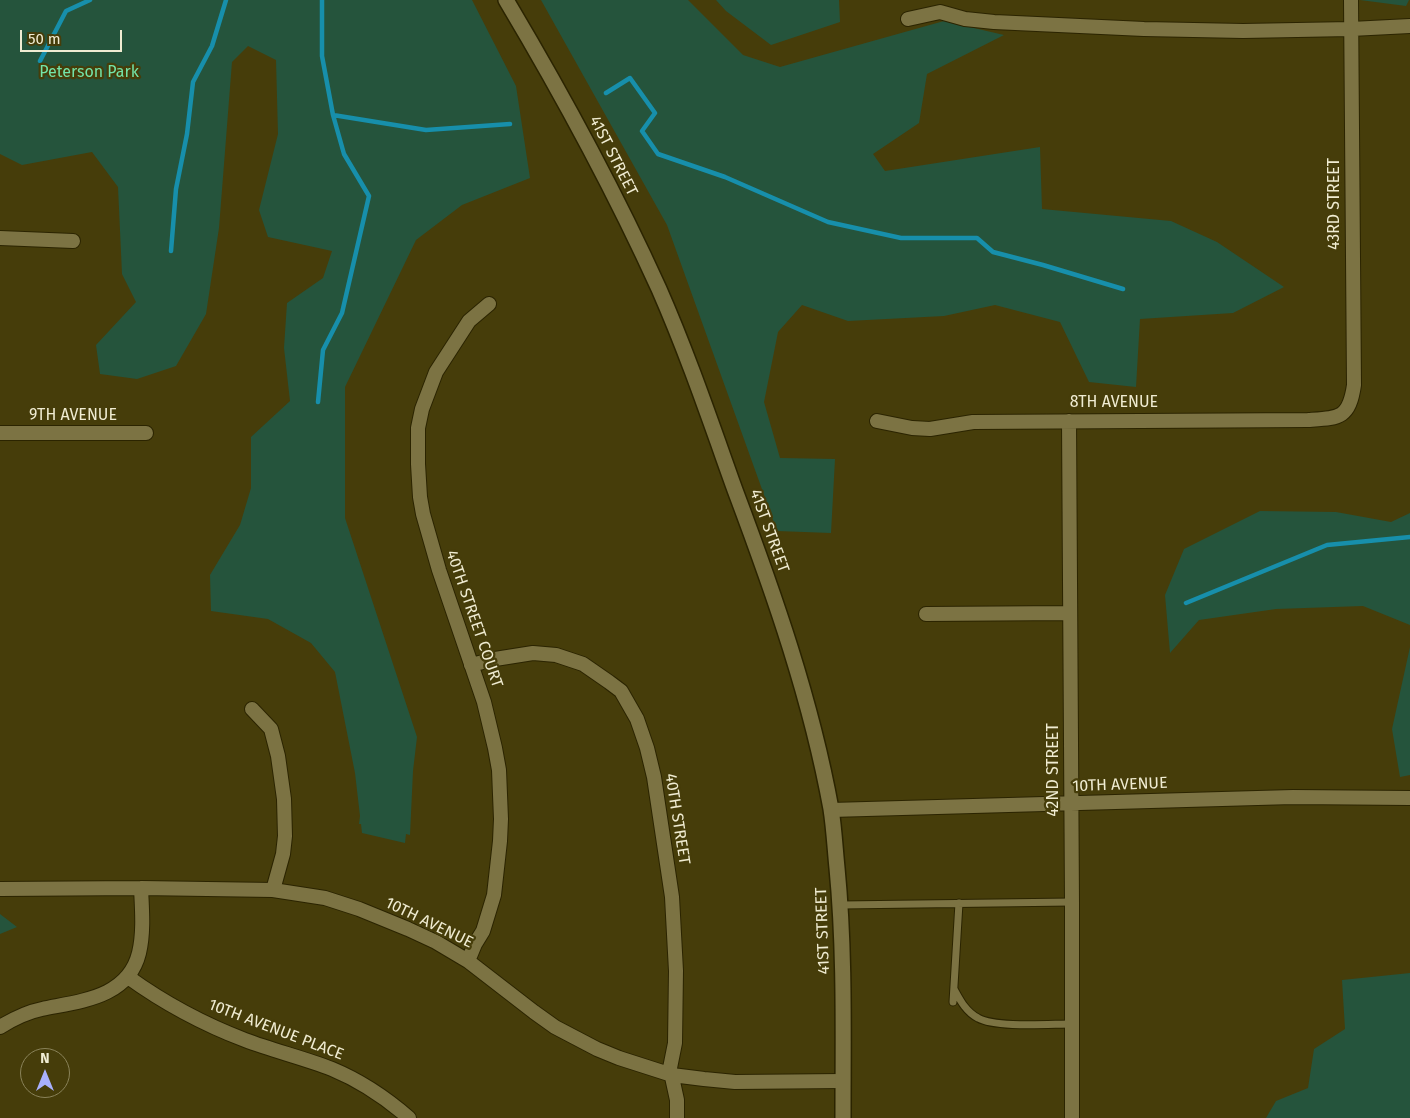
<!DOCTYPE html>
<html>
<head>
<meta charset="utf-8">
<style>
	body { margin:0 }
	#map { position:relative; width:1410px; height:1118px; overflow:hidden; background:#463d0a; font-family:"Fira Sans",sans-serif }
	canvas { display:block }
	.north { position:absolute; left:20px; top:1048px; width:50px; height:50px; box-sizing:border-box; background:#463d0a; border:1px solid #8a835a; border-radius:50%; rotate:0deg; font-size:14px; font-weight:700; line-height:20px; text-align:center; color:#f0ecd2 }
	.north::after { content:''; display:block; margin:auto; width:18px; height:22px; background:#a8b0fc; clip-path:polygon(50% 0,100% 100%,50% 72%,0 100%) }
	.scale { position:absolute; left:20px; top:30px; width:102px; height:22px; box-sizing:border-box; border:2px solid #f0ecd2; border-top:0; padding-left:6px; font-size:15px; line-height:18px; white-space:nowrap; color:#f0ecd2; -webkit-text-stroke:4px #463d0a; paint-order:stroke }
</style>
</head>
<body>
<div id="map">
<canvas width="1410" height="1118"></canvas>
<div class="north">N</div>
<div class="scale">50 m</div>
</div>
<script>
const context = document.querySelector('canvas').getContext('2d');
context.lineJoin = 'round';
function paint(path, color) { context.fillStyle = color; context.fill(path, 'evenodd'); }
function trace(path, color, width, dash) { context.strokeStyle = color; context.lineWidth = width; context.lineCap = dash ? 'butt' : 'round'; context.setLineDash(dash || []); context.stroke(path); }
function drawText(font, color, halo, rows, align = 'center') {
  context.font = font + ' "Fira Sans",sans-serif'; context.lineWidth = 4.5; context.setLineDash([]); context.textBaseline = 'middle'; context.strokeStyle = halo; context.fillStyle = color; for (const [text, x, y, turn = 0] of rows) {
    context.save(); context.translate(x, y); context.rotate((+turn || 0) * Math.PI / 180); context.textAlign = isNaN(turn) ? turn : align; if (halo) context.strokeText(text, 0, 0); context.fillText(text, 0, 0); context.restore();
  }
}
const green = new Path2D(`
	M0 0H472L516 86 530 178 462 205 416 240 345 387V518L417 737 413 771 410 835 406 834 405 843 362 833 361 824H359L360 816 355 773 335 672 311 643 268 619 211 611 210 575 240 525 251 488V437L290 401 284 348 287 303 323 278 332 251 268 237 259 210 278 134 276 60 248 46 232 62 219 228 206 314 176 366 137 379 100 374 96 345 136 302 122 274 118 187 92 152 22 165 0 154Z
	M541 0H688L743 55 780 67 944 21 1004 35 927 74 919 123 873 154 885 171 1040 147 1042 209 1171 221 1217 242 1284 287 1233 313 1140 319 1136 387 1089 382 1060 322 995 305 944 316 848 321 802 305 778 332 764 402 780 458 835 459 831 533 777 531 667 225Z
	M716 0H839L840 22 771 45 726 11Z
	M1360 0H1409L1406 6Z
	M1260 511 1336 512 1391 522 1410 513V625L1363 606 1276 609 1199 620 1170 653 1165 595 1184 549Z
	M1410 647V775L1400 777 1392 729Z
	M0 914 17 927 0 934Z
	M1410 973V1118H1266L1276 1101 1308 1088 1314 1049 1345 1029 1342 980Z`);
const stream = new Path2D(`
	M40 61 66 11 90 0
	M606 93 630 78 655 113 642 131 658 154 725 177 828 222 901 238H977L993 252 1043 265 1123 289
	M333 115 426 130 510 124
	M171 251 176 189 187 134 193 82 212 46 226 0
	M318 402 323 350 342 313 369 196 344 154 333 115 322 56V0
	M1186 603 1327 545 1410 537`);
const lane = new Path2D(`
	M841 905 1072 902
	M954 989C960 1000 966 1012 978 1018 996 1028 1049 1024 1072 1024
	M953 1002 959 903`);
const street = new Path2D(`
	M908 19 940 12 965 19 994 22 1144 29 1243 31 1351 29 1410 26
	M0 238 73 241
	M877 421 912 428 930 429 973 422 1308 420C1339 418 1349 419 1354 385L1351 0
	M1069 421 1072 902V1118
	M0 433H146
	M926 614 1070 613
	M471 665 495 659 533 653 556 655 583 664 609 682 621 691 637 719 647 748 654 777 672 897 676 971 675 1043 670 1068 677 1100V1118
	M252 709 271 729 278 756 284 799 285 836 283 854 273 890
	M831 810 1293 797 1410 798
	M0 889 141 888 273 890 325 898 359 909 408 929 436 942 468 961 534 1012 555 1027 597 1049 619 1058 672 1075 704 1079 735 1082 843 1081
	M468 961 475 944 483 931 494 895 500 841 501 819 499 770 495 748 484 702 439 570 423 514 420 497 418 464V428L422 409 436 372 469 321 489 304
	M128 977C164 1003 203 1024 245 1040 274 1051 304 1058 332 1069 361 1081 386 1098 409 1118
	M0 1027C13 1019 27 1012 42 1009 80 1001 128 998 139 953 144 932 142 909 141 888`);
const secondary = new Path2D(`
	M506 0C562 94 614 190 659 289 688 355 711 423 735 490 774 594 811 699 831 809 834 828 835 848 837 868 845 951 843 1035 843 1118`);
const parkNames = [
	["Peterson Park",89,73]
];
const streetNames = [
	["41ST STREET",613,156,63],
	["43RD STREET",1335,204,-90],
	["8TH AVENUE",1114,403],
	["9TH AVENUE",73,416],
	["41ST STREET",769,531,70],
	["40TH STREET COURT",474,619,71],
	["42ND STREET",1054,770,-90],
	["10TH AVENUE",1120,785,-2],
	["40TH STREET",677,819,81],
	["10TH AVENUE",429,923,26],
	["41ST STREET",823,931,-92],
	["10TH AVENUE PLACE",276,1030,21]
];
paint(green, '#25543c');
trace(stream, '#178fab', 4.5);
trace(lane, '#2b2400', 9);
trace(street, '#2b2400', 16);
trace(secondary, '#2b2400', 18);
trace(lane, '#7c7343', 7);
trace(street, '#7c7343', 14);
trace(secondary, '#7c7343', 15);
drawText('16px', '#73e4a9', '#463d0a', parkNames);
drawText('16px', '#f0ecd2', '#463d0a', streetNames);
</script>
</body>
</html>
